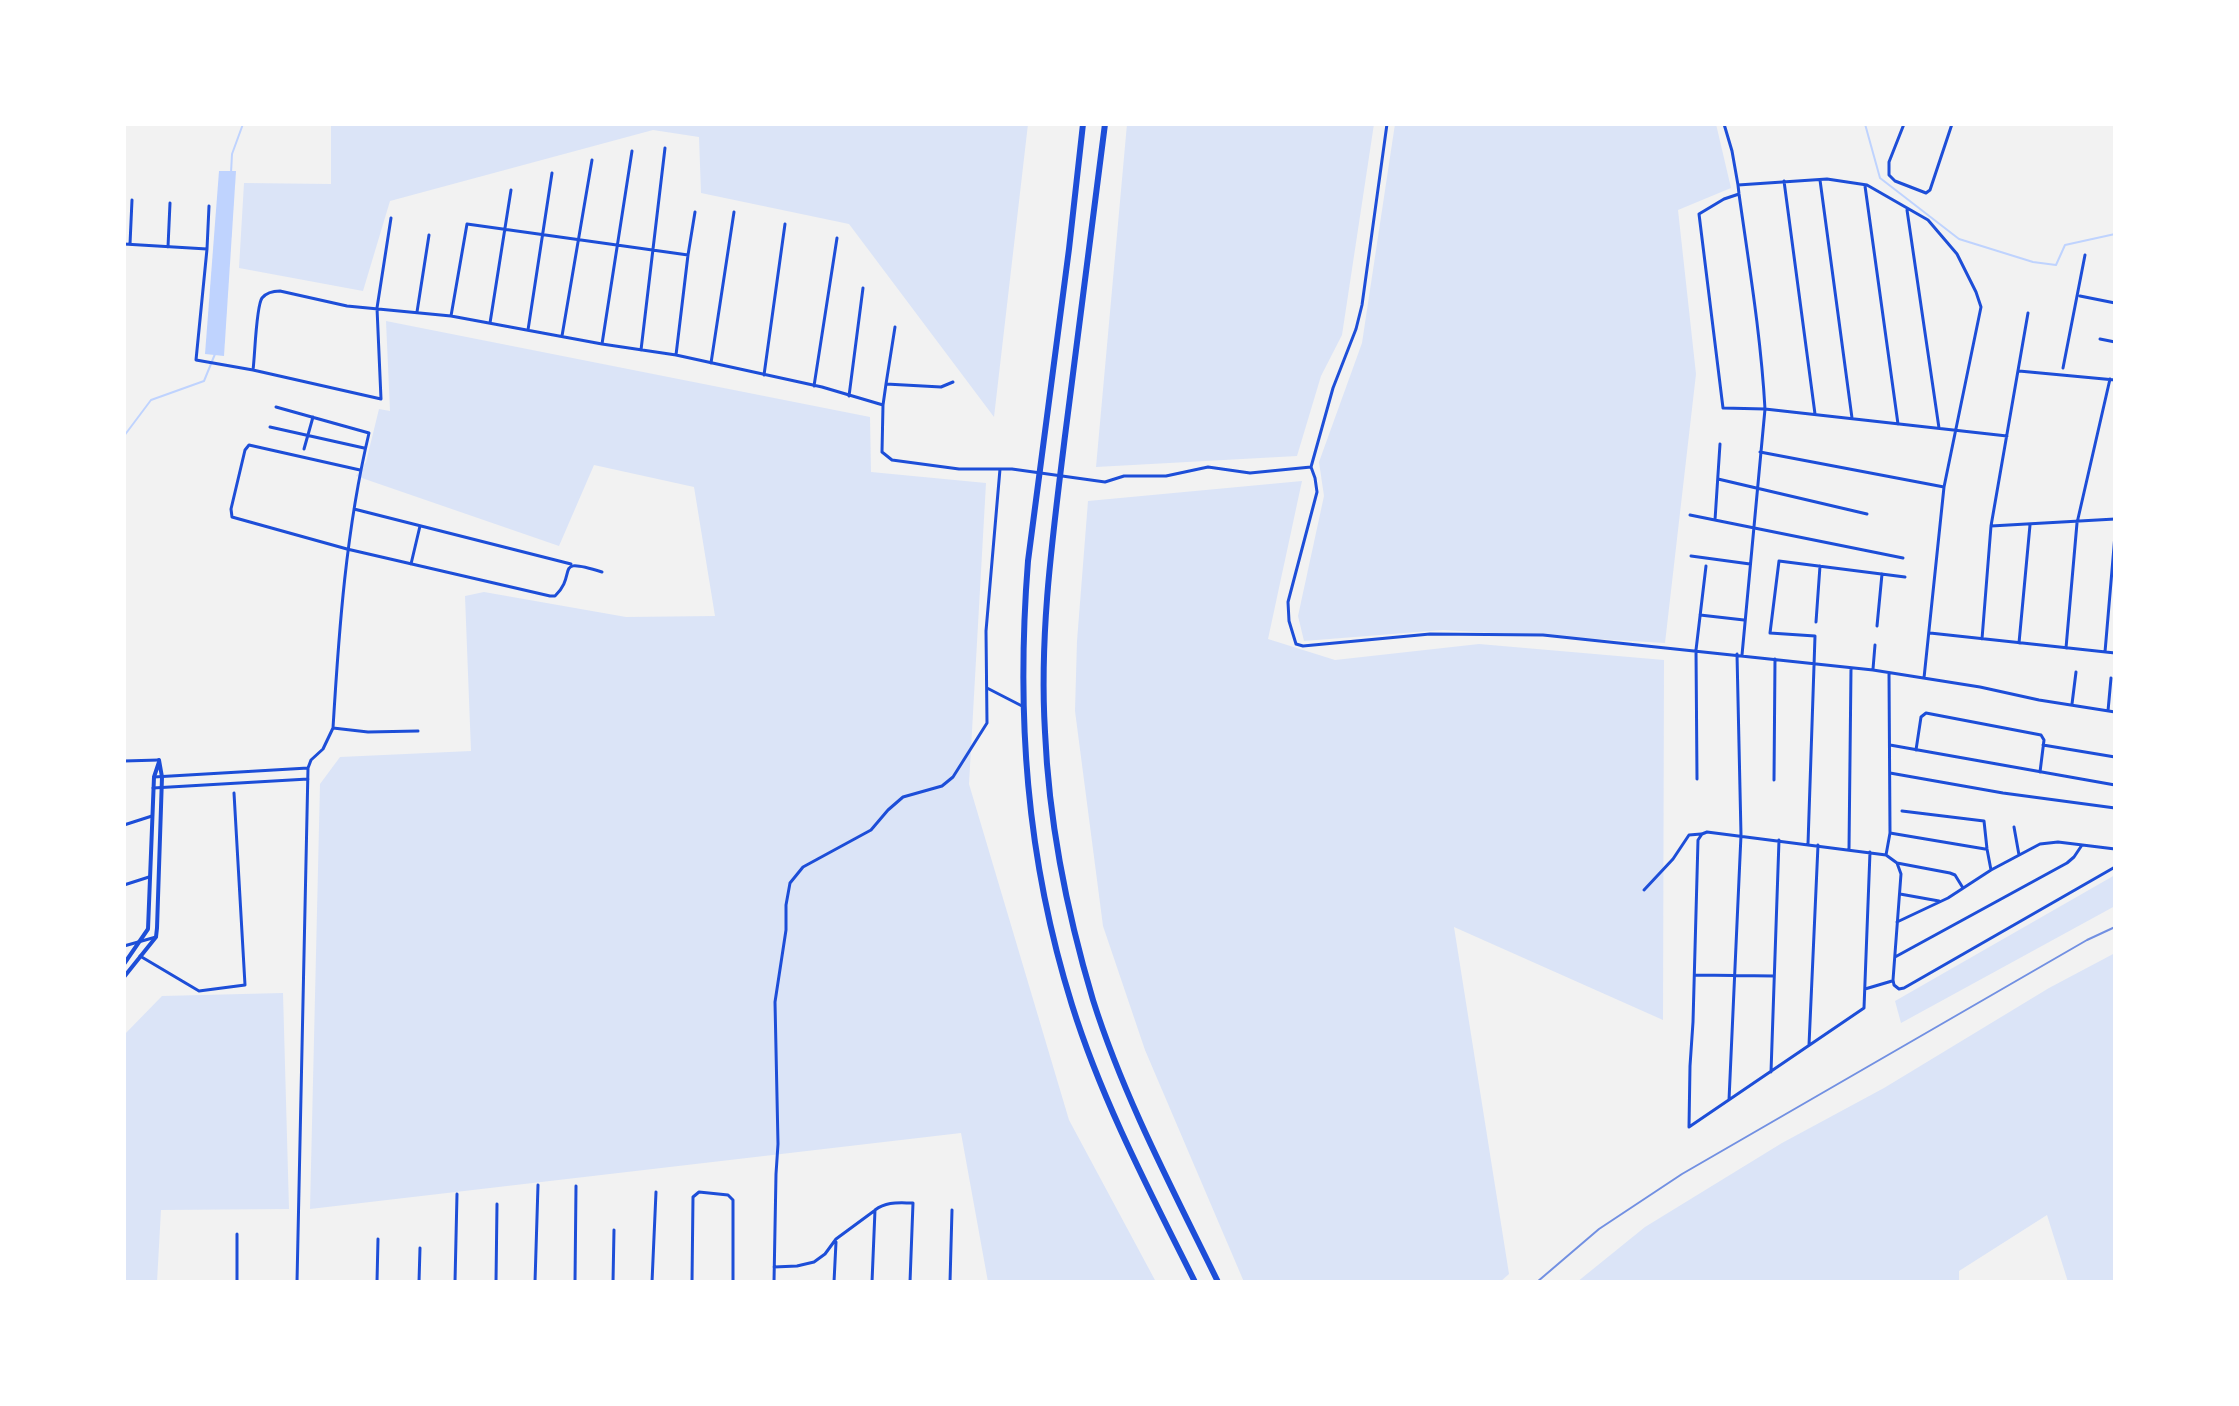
<!DOCTYPE html>
<html>
<head>
<meta charset="utf-8">
<style>
	body { margin:0 }
	#map { position:relative; width:2239px; height:1406px; overflow:hidden; background:#f2f2f2; font-family:Overpass,sans-serif }
	canvas { display:block }
	.frame { position:absolute; inset:0; border:126px solid #fff; pointer-events:none }
</style>
</head>
<body>
<div id="map">
<canvas width="2239" height="1406"></canvas>
<div class="frame"></div>
</div>
<script>
const context = document.querySelector('canvas').getContext('2d');
context.lineJoin = 'round';
function paint(path, color) { context.fillStyle = color; context.fill(path, 'evenodd'); }
function trace(path, color, width, dash) { context.strokeStyle = color; context.lineWidth = width; context.lineCap = dash ? 'butt' : 'round'; context.setLineDash(dash || []); context.stroke(path); }
const green = new Path2D(`
	M331 124H1028L994 417 849 224 701 193 699 137 653 130 390 201 363 291 239 268 244 183 331 184Z
	M1127 124H1374L1342 335 1321 376 1297 456 1096 467Z
	M1395 124H1716L1731 188 1678 210 1696 374 1665 643 1443 630 1304 641 1298 616 1324 496 1319 462 1362 343Z
	M386 321 870 417 871 472 986 483 969 784 1069 1120 1156 1282H988L961 1133 310 1209 320 784 340 757 471 751 465 596 484 592 626 617 715 616 694 487 594 465 559 546 356 476 366 462 379 409 390 411Z
	M1302 481 1268 639 1335 660 1479 644 1664 660 1663 1020 1454 927 1509 1274 1500 1282H1244L1145 1050 1103 926 1075 711 1077 641 1088 501Z
	M2115 875V906L1901 1023 1895 1001Z
	M2115 953V1282H2068L2047 1215 1959 1271V1282H1577L1645 1227 1782 1143 1884 1088 2049 988Z
	M283 993 289 1209 161 1210 157 1282H124V1035L162 996Z`);
const water = new Path2D(`
	M219 171H236L224 356 205 354Z`);
const stream = new Path2D(`
	M1865 124 1880 178 1959 239 2033 262 2056 265 2065 245 2115 234
	M231 173 232 154 243 124
	M124 436 151 400 204 381 215 354`);
const minor = new Path2D(`
	M1724 124 1732 151 1738 185 1827 179 1867 185 1928 220 1957 254 1976 292 1981 307 1944 487 1924 678
	M1904 124 1889 162V175L1895 181 1926 193 1930 190 1952 124
	M1820 180 1852 418
	M1784 181 1815 414
	M1738 185 1739 194C1749 265 1761 337 1765 409L1723 408 1699 214 1724 199 1739 194
	M1865 186 1898 424
	M1907 210 1939 428
	M124 244 207 249 196 360 253 370 381 399 377 308 391 218
	M130 244 132 200
	M168 247 170 203
	M207 249 209 206
	M688 255 695 212
	M2080 296 2115 303
	M417 312 429 235
	M451 316 467 224 688 255 676 355
	M490 323 511 190
	M528 330 552 173
	M562 336 592 160
	M2100 339 2115 342
	M602 344 632 151
	M641 350 665 148
	M711 363 734 212
	M2063 368 2085 255
	M253 370C255 356 256 306 262 298 267 292 273 291 280 291L347 306 451 316 602 344 676 355 822 387 883 405 886 384 941 387 953 382
	M2019 371 2115 380
	M764 375 785 224
	M886 384 895 327
	M814 386 837 238
	M849 396 863 288
	M883 405 882 452 892 460 959 469H1012L1105 482 1124 476H1166L1208 467 1250 473 1311 467 1333 388 1356 329 1362 305 1387 124
	M276 407 369 433C346 530 339 629 333 728L323 749 311 760 308 768 297 1282
	M270 427 364 448
	M304 449 313 417
	M1760 452 1944 487
	M1311 467 1315 478 1317 492 1288 602 1289 621 1296 644 1303 646 1430 634 1543 635 1873 670 1980 687 2039 700 2115 712
	M360 470 249 445 245 450 231 509 232 517 347 549 550 596H555C579 573 551 556 602 572
	M1718 479 1867 514
	M354 509 571 564
	M1690 515 1903 558
	M1715 520 1720 444
	M1991 526 2115 519
	M1691 556 1750 564
	M411 564 420 526
	M1700 615 1744 620
	M1816 622 1820 566
	M1877 626 1882 574
	M1930 633 2115 653
	M1982 639 1991 526 2028 313
	M2019 643 2030 525
	M2066 648 2077 523 2110 379
	M2105 652 2115 535
	M1742 655 1765 409 2007 436
	M1873 669 1875 645
	M987 688 1022 706
	M2072 704 2076 672
	M2108 711 2111 678
	M333 728 368 732 418 731
	M1890 745 2115 785
	M2043 745 2115 757
	M1916 750 1921 717 1926 713 2041 735 2044 740 2040 772
	M124 761 159 760
	M1890 773 2003 793 2115 808
	M154 777 308 768
	M1697 779 1696 650 1706 566
	M1774 780 1775 659
	M153 788 308 779
	M1902 811 1984 821 1987 849 1991 870
	M124 825 152 816
	M2014 827 2019 855
	M1890 833 1985 849
	M1808 844 1815 636 1770 633 1779 561 1905 577
	M1849 849 1851 669
	M1886 855 1897 863 1901 874 1893 980 1894 985 1899 989 1904 988 2115 867
	M1897 863 1950 873 1955 875 1963 888
	M124 885 149 877
	M1644 890 1673 859 1689 835 1701 834
	M1900 894 1939 901
	M1897 922 1948 898 1991 870 2040 844 2058 842 2115 849
	M124 946 156 937
	M140 956 199 991 245 985 234 793
	M1895 957 2067 863 2074 857 2082 845
	M1695 975 1774 976
	M1865 989 1892 981
	M1809 1045 1818 845
	M1771 1072 1779 840
	M1729 1100 1741 835 1737 654
	M1689 1127 1690 1066 1693 1022 1698 840 1702 834 1707 832 1886 855 1890 833 1889 673
	M1689 1127 1864 1008 1870 852
	M774 1267 797 1266 814 1262 825 1254 836 1239 874 1211
	M237 1282V1234
	M377 1282 378 1239
	M419 1282 420 1248
	M455 1282 457 1194
	M496 1282 497 1204
	M535 1282 538 1185
	M575 1282 576 1186
	M613 1282 614 1230
	M652 1282 656 1192
	M692 1282 693 1197 699 1192 728 1195 733 1200V1282
	M774 1282 776 1174 778 1144 775 1002 786 930V905L790 883 803 867 871 830 888 810 903 797 942 786 953 777 987 723 986 631 1000 469
	M834 1282 836 1242
	M872 1282 875 1210C887 1201 899 1203 913 1203L910 1282
	M950 1282 952 1210`);
const tertiary = new Path2D(`
	M124 964 148 929 154 777 159 762
	M124 977 156 937 157 928 162 777 159 760`);
const motorway = new Path2D(`
	M1083 124 1069 249 1028 561C1016 714 1026 858 1072 1005 1102 1101 1150 1192 1195 1282
	M1105 124C1092 228 1078 332 1065 436 1053 534 1039 633 1045 732 1049 823 1067 913 1093 1000 1124 1098 1173 1190 1218 1282`);
const rail = new Path2D(`
	M1537 1282 1599 1229 1682 1174 2087 940 2115 927`);
paint(green, '#dbe4f7');
paint(water, '#bfd3fe');
trace(stream, '#bfd3fe', 2);
trace(minor, '#1d4ed8', 3);
trace(tertiary, '#1d4ed8', 4);
trace(motorway, '#1d4ed8', 6);
trace(rail, '#7290e2', 2);
</script>
</body>
</html>
